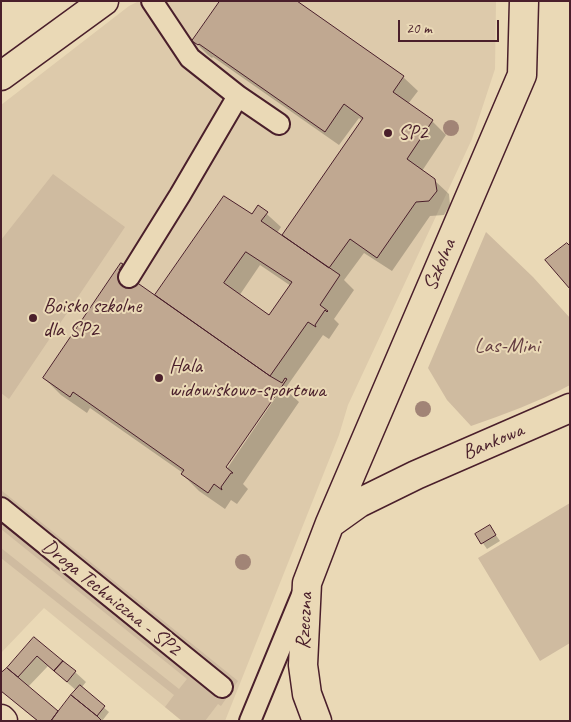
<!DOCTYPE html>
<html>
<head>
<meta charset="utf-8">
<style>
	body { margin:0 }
	#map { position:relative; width:571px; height:722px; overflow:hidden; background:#ead9b6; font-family:Caveat,sans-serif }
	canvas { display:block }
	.frame { position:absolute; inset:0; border:2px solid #4a1f2b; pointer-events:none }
	.scale { position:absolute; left:398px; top:20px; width:101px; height:22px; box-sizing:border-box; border:2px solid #4a1f2b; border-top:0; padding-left:6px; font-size:15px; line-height:18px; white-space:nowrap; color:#4a1f2b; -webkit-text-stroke:4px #ead9b6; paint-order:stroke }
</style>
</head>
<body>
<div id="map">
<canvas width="571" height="722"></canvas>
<div class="frame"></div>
<div class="scale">20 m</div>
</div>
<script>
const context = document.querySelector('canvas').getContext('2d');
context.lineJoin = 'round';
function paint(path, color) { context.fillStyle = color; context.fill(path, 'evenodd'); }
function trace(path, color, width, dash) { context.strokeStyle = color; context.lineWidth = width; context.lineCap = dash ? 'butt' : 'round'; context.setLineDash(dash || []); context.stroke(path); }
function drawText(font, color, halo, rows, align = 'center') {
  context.font = font + ' Caveat,sans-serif'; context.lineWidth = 4; context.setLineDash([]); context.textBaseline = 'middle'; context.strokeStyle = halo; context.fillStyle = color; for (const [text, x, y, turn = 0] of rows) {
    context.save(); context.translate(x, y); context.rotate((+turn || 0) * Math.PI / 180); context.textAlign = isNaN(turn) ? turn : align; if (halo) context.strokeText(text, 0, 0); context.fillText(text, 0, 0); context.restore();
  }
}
const built = new Path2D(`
	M139 1H496L495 69 472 139 348 405 339 435 225 721H182L44 608 1 653V105L129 6Z`);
const green = new Path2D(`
	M53 174 125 227 9 399 1 393V240Z
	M486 232 533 277 570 318V385C538 402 505 414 471 426L447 400 428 368Z
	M1 490 238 681 221 706 218 704 205 721H182L165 707 174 695 1 558V548L179 689 187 679 1 529Z
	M570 503V643L540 661 478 558Z`);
const shadow = new Path2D(`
	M194 41 403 77 418 91 408 104 432 121 446 135 422 171 434 180 449 194 450 205 444 215 430 216 392 271 364 253 344 280 354 290 334 319 339 324 329 339 323 335 285 389 299 402 243 484 248 489 237 504 231 500 225 509 199 491 182 474 183 473 90 408 87 413 61 395 44 378 160 300 252 216 259 207 281 227 277 233 283 237 363 121 359 118 339 145 213 57 212 58 208 55ZM260 265 291 286 270 317 239 296ZM280 386 282 388 224 473 222 472Z
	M490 527 500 541 487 549 477 535Z
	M34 639 53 655 75 672 86 682 81 688 109 712 102 721H37L4 693 1 675ZM48 666 77 691 59 713 28 687Z`);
const building = new Path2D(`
	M220 1H297L404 76 393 92 433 120 407 159 435 179 437 191 429 201 416 202 377 258 350 239 329 268 282 235 363 118 344 104 325 132 199 44 198 45 192 41Z
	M224 196 252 214 258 205 268 212 261 221 340 275 320 305 328 311 327 312 325 310 315 325 316 327 308 322 270 376 155 295ZM246 252 292 282 269 315 224 283Z
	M567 243 570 246V289L545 260Z
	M121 263 123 264 119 270 270 376 282 383 285 378 287 379 226 467 233 473H231L221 487 222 490 214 484 208 493 181 474 184 470 86 401 73 392 70 397 43 378Z
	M490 525 496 535 481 544 475 534Z
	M34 637 63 661 54 671 37 656 18 677 7 668Z
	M63 661 76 671 67 682 54 671Z
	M7 668 58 711 51 721H38L1 691V673Z
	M80 685 105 706 97 716 71 695Z
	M71 695 97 716 102 721H51Z`);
const service = new Path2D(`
	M238 96 279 124
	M129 277 180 195 238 96 190 58 152 1
	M1 508 222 687
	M250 721 302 595`);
const minor = new Path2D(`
	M1 76 104 1
	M331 523 359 503 416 475 570 408
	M1 719 3 721
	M317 721 307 694 303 665 307 583 330 523 522 75 524 1`);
const trees = [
	[451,128],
	[423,409],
	[243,562]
];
const markers = [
	[388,133,5,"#4a1f2b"],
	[33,318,5,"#4a1f2b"],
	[159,378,5,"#4a1f2b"]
];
const poiNames = [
	["SP2",398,133],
	["Boisko szkolne",43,306],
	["dla SP2",43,330],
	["Hala",169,366],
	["widowiskowo-sportowa",169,390]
];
const streetNames = [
	["Szkolna",440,265,-67],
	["Bankowa",493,442,-23],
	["Droga Techniczna - SP2",111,598,39],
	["Rzeczna",305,621,-87]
];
const parkNames = [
	["Las-Mini",507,346]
];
paint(built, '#ddcaab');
paint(green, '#cfbba0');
paint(shadow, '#0003');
paint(building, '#c0a891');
trace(building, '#4a1f2b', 1);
trace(service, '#4a1f2b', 24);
trace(minor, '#4a1f2b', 31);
trace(service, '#ead9b6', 20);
trace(minor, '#ead9b6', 28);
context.fillStyle = '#a18476';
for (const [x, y] of trees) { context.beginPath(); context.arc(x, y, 8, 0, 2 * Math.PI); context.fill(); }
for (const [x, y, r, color] of markers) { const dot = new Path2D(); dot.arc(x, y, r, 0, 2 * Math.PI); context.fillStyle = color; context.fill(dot); trace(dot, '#ead9b6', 2); }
drawText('21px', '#4a1f2b', '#ead9b6', poiNames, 'left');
drawText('21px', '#4a1f2b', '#ead9b6', streetNames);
drawText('21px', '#653e42', '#ead9b6', parkNames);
</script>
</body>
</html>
